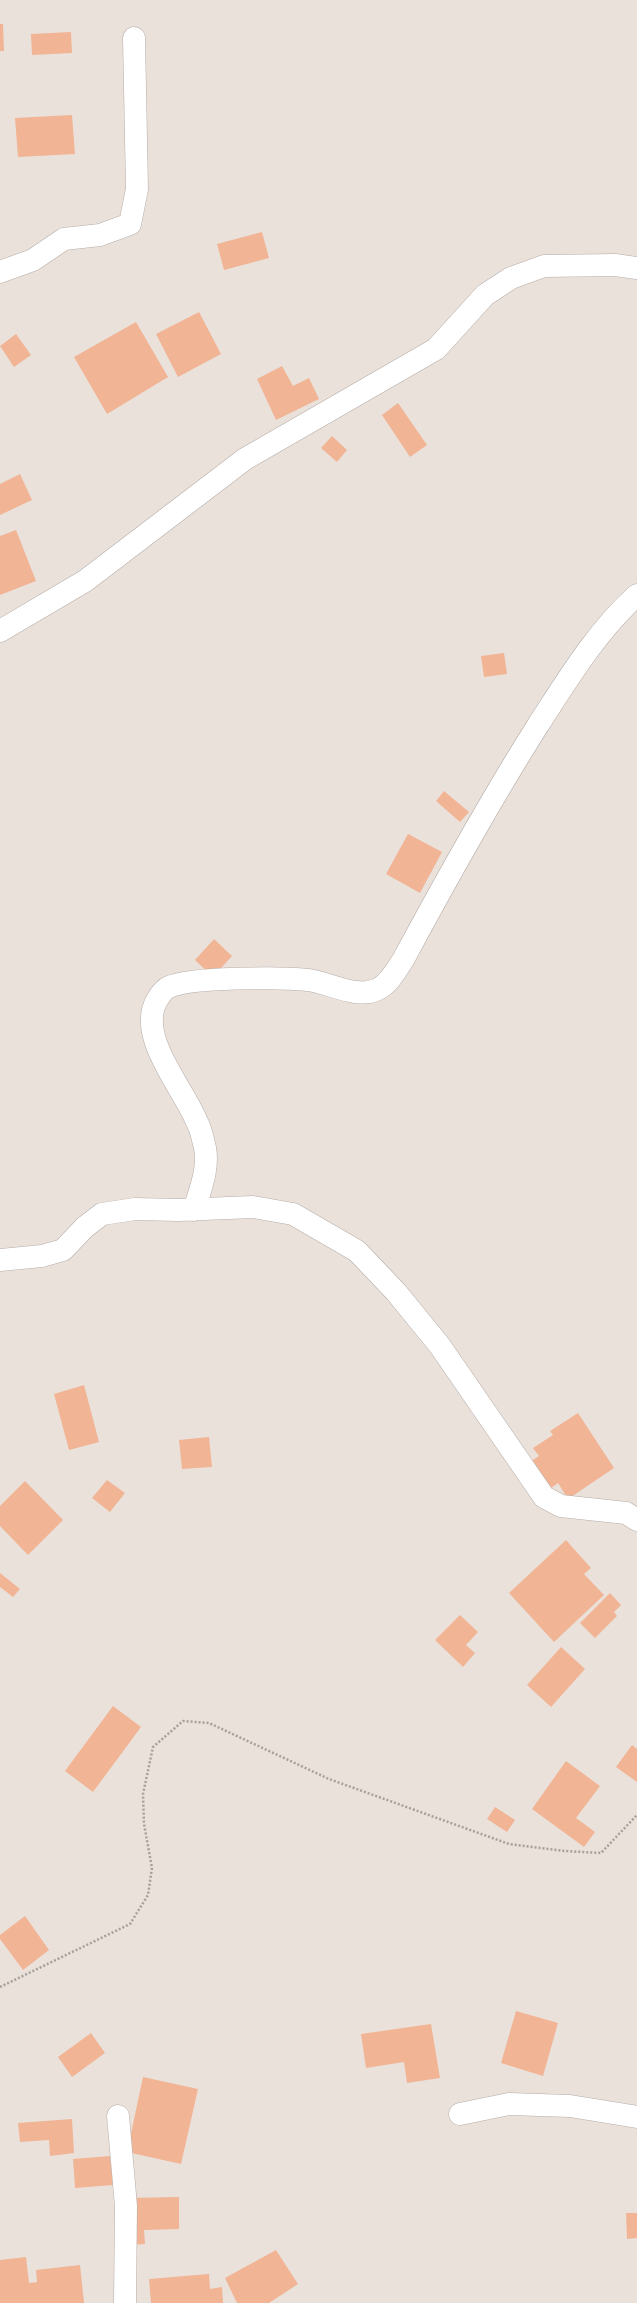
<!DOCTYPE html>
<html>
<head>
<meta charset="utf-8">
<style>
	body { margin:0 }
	canvas { display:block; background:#eae1db }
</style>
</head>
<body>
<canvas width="637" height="2303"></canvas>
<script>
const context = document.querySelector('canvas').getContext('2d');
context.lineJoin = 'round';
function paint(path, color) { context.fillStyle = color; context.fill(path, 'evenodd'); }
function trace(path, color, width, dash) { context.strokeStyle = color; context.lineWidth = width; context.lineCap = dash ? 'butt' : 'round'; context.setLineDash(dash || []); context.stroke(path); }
const building = new Path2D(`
	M0 24H3L4 51H0Z
	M71 32 72 53 32 55 31 34Z
	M72 115 75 154 18 157 15 118Z
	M262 232 269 258 224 270 217 244Z
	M199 312 221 354 178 377 156 334Z
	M136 322 168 377 107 414 74 357Z
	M16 334 31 355 14 367 0 346Z
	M282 366 293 386 309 378 319 399 276 420 257 379Z
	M398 403 427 445 410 457 382 415Z
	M332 436 347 450 337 462 321 448Z
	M20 474 32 500 0 515V484Z
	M16 530 36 581 0 595V536Z
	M504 653 507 674 484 677 481 656Z
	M444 791 469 812 460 822 436 801Z
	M408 834 442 852 420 893 386 874Z
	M214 939 232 956 213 977 195 960Z
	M84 1385 99 1442 69 1450 54 1394Z
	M578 1413 614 1468 568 1499 558 1483 546 1492 527 1464 539 1456 533 1448 553 1435 550 1431Z
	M209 1437 212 1467 182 1469 179 1440Z
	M107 1480 125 1493 110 1512 92 1498Z
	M25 1481 63 1520 28 1555 0 1526V1506Z
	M566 1540 591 1568 584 1574 604 1595 554 1642 509 1593Z
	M0 1573 20 1589 13 1597 0 1587Z
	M610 1593 621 1605 614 1612 617 1616 595 1638 580 1623Z
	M460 1615 478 1632 466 1645 475 1653 463 1667 435 1640Z
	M561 1647 585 1669 551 1707 527 1685Z
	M113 1706 141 1727 93 1792 65 1771Z
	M632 1745 637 1749V1782L616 1767Z
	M566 1761 600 1786 576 1818 595 1832 584 1847 532 1809Z
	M495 1807 515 1820 507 1832 487 1819Z
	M25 1916 49 1950 23 1970 0 1939V1935Z
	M516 2011 558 2023 543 2076 501 2063Z
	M431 2024 440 2078 407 2083 404 2062 366 2068 361 2034Z
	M91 2033 105 2053 72 2077 58 2057Z
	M143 2077 198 2089 181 2164 127 2152Z
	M72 2119 74 2153 50 2156 49 2140 20 2142 18 2123Z
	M110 2156 113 2185 75 2188 73 2159Z
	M179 2197V2229L144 2230 145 2244 129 2245 128 2198Z
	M626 2213H637V2238L627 2239Z
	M276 2250 298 2284 269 2303H237L225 2278Z
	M26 2257 29 2283 37 2282 36 2270 80 2265 84 2303H0V2260Z
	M209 2274 210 2289 222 2287 223 2303H151L149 2279Z`);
const path = new Path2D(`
	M0 1987 130 1924 148 1895 152 1868 144 1824 143 1794 153 1747 183 1721 209 1723 329 1779 509 1844 565 1851 601 1853 637 1815`);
const minor = new Path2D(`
	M0 272 33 260 64 239 100 235 130 224 137 189 134 38
	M0 631 85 581 245 459 436 349 485 295 511 278 544 266 615 265 637 268
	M194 1210C200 1190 209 1169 205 1148 203 1139 201 1129 197 1122 184 1089 136 1036 157 1000 160 995 164 989 169 987 190 977 282 977 308 980 328 982 358 1000 378 989 390 983 396 970 403 960 446 880 490 801 538 725 568 679 596 632 637 595
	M0 1260 42 1256 63 1250 85 1227 102 1214 135 1209 179 1210 253 1207 293 1214 357 1251 396 1292 440 1346 544 1497 561 1506 626 1513 637 1520
	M460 2114 509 2104 570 2106 637 2117
	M118 2116 126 2206 125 2303`);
paint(building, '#f1b494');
trace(minor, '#b5aca7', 23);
trace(path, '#a69f9b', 2.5, [2, 2]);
trace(minor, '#fff', 22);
</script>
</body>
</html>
